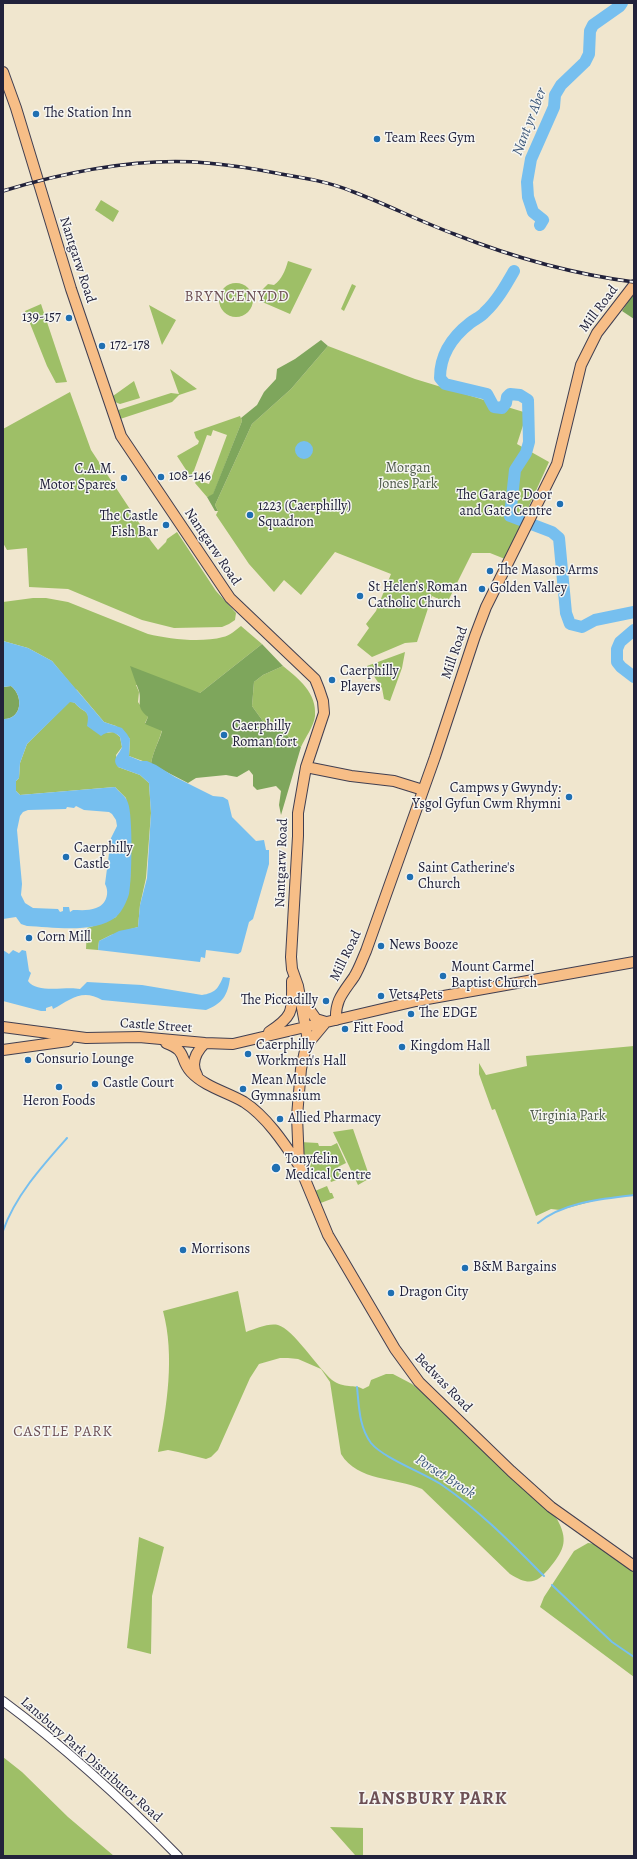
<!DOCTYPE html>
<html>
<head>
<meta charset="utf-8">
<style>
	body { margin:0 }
	#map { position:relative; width:637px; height:1859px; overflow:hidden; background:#f0e6ce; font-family:Alegreya,serif }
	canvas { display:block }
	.frame { position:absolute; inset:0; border:4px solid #22223b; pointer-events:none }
</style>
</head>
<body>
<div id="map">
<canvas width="637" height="1859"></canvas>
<div class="frame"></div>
</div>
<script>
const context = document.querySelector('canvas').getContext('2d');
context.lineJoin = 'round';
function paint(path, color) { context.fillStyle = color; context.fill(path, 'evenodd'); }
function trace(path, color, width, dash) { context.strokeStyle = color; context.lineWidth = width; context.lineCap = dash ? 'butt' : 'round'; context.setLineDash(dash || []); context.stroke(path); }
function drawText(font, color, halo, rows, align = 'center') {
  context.font = font + ' Alegreya,serif'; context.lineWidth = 3; context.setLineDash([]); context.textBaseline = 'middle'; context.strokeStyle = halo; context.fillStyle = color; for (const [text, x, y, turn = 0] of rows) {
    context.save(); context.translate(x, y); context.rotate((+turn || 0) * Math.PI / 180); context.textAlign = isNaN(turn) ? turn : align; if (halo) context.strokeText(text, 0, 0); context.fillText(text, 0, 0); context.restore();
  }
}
const green = new Path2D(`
	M101 200 119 211 113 222 95 210Z
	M288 261 312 269 290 314 260 301V292L268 284 274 285C282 279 285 271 288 261Z
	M219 300a17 17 0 1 1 34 0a17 17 0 1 1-34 0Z
	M352 284 356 286 344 311 341 309Z
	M41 304 67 382 56 383 47 366 25 311Z
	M149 305 176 320 162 345Z
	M328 346 415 379 527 413 517 444 549 462 505 559 490 553H472L447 603 432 596 417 642 405 643 372 657 357 645 369 628 366 624 376 611 391 574 335 552 301 595 284 580 274 592 249 564 216 515 218 511 215 505 252 424 291 389Z
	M170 369 197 389 179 395 172 402 114 421 112 412 171 393 179 394Z
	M134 381 140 398 120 404 115 402 113 396Z
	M70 392 91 450 151 541 158 550 166 542 167 539 177 532 216 591 236 613 235 620 229 624 222 627 174 628 142 620 68 589 29 587 27 548 7 550 3 543V429Z
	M240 416 242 421 213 495 207 497 195 483 197 480 209 484 227 435 213 430 211 436 207 435 192 476H190L177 456 198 444 199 441 196 438 194 432Z
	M33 598H46L68 602 148 634C169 639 201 643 223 637 229 636 236 630 241 626L262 644 200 693 136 685 139 692 138 702 148 717 145 723 162 730C159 742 153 751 151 764L129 756 130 739 116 726 104 722 77 690 75 689 52 661 28 648 3 641V602Z
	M405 652 402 668 390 701 384 699 382 688 367 666Z
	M283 666C299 679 317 693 315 716 314 726 305 738 301 747L278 728 265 724 252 706 254 682 263 675Z
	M70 701 75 703C82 713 91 708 88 726L104 733 114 732 120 737 122 747 116 755 118 767 140 775 149 783 151 813 146 878 140 905 138 927 111 935 99 941 98 950 86 949 87 928 100 924 116 917 130 883 131 840 126 798 115 787 20 795 16 791V781L19 778 20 763 27 744Z
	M634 1046V1195L597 1200 560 1210 551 1209 536 1216 495 1109 492 1110 479 1074V1063L486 1075 527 1066 526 1056Z
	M353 1129 370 1178 358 1185 333 1132Z
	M300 1142 318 1143 319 1146H331L337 1143 346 1163 338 1167 342 1178 331 1182 326 1172 310 1178 315 1191 327 1186 330 1193H332L334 1198 318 1204 305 1171Z
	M238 1291 246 1332C255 1329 268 1323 278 1325 293 1329 318 1368 332 1380 344 1389 355 1384 363 1389L369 1386 371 1380 386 1374H393L412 1384 439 1407 557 1519C568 1539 565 1549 551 1566 537 1584 529 1586 510 1574L422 1489C395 1477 358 1482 341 1454L330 1382 321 1369 298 1359 288 1358H280L259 1364 250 1378 218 1450 211 1457 206 1459 178 1452 168 1450 158 1452C167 1406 175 1356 163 1311Z
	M139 1537 164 1547 152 1596 151 1654 127 1648Z
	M588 1543 596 1544 634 1572V1677L540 1607 544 1597 574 1551Z
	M3 1757 22 1772 68 1817 114 1856H3Z
	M330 1827 363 1828V1855H355Z`);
const forest = new Path2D(`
	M634 293V319L622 311Z
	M321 340 328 346 291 389 252 424 215 505 218 511H215L207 497 213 494 242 421 241 418 257 405 264 392 276 379 277 369 295 359Z
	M262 644 283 666 263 675 254 682 252 706 265 724 278 728 301 747 281 815 279 805 281 791 276 786 257 790 253 786V775L249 770 237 777 226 775 196 778 188 783 151 764C153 751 159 742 162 731L145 724 148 717C135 706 142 703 139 691 136 683 133 675 130 666L200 693Z
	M11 686C24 696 22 720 3 719V687Z`);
const water = new Path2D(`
	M295 450a9 9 0 1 1 18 0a9 9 0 1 1-18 0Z
	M3 641 28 648 52 661 104 722 122 728 127 734 130 739 129 756 141 761H147L156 765 175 777 213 796 223 797 228 800 232 817 256 841 264 840 266 850H269V864L253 919 249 922 241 952 238 954 206 950 205 958 201 957 200 962 98 950 99 941 119 931 138 927 140 905 147 878 151 813 149 783 140 775 118 767C111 759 119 755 122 747L120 737C114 731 108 731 101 736L87 726C91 708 82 713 75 703L70 702 27 744 20 763 19 778 16 781V791L20 795 115 787C119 792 126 796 128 803 133 815 132 879 129 894 127 901 122 912 116 917 95 934 52 927 27 926L21 924 16 917 3 919V719C22 720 24 696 11 686L3 687ZM76 806 84 810 109 812 112 814 116 820 117 826 111 838 105 884C110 893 106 905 96 908 89 911 80 910 73 910L70 912 69 907H63V911L60 912 58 909 33 908 25 903 21 895 22 884 17 830 20 816 23 812 28 810 66 809 67 807 74 808Z
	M3 950 9 954 13 950 19 953 22 950 26 951 29 971 31 973 28 981C37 994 66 986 80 989L87 982 142 985 202 995C215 993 218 989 223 977L230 978C228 995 222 1004 206 1010L102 1000C82 988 70 1000 53 1009L52 1006 46 1008V1011H41L3 1001Z`);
const stream = new Path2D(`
	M538 1223C563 1202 602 1199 634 1195
	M3 1231C15 1196 43 1165 67 1138
	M357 1387C359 1406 359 1427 371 1443 383 1458 424 1473 442 1485 480 1511 511 1543 544 1576
	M552 1585 612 1642 634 1657`);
const river = new Path2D(`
	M540 225 543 220 533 212 528 197 527 182 531 159 554 107 555 95 561 85 585 62 589 54 590 31 593 25 620 6 622 3
	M514 271C506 285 497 301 485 312 481 317 475 319 470 323 452 337 440 354 440 378L445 384 487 394 494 407 502 408 506 403 507 397 510 394 520 395 528 400 529 442 526 453 515 470 510 516 552 532 559 538 566 613 570 624 582 627 595 620 634 612
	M634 630 620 642 617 649V662L621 667 634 677`);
const minor = new Path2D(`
	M3 1701C66 1748 123 1800 178 1856`);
const major = new Path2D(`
	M3 72 16 108 71 289 121 436 230 598 315 679 319 689 323 701 324 713 306 767 298 813V836L291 957 292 969 298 986 307 1035 306 1046 301 1069 297 1116 299 1165 328 1235 395 1349 419 1382 511 1471 551 1507 634 1566
	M306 767 351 776 394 781 423 790
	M304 1002 316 1019 326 1022
	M336 1020C335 1000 343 993 354 977 359 969 362 960 366 951L435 757 475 636 486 607 557 464 581 365 597 333 634 285
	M3 1027 86 1038 139 1037 205 1043 233 1044 416 1001 634 962
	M269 1032C295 1015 292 1010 292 981
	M166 1043C188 1051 179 1059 191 1072 205 1087 227 1092 244 1102 266 1116 284 1143 298 1164
	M306 1046 326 1022
	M3 1050 68 1041
	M197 1075C190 1063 196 1052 205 1043`);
const rail = new Path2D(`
	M3 191C66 172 141 157 207 163 232 165 256 169 281 174 305 178 329 182 351 191 386 204 419 221 454 234 512 257 572 274 634 282`);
const markers = [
	[36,114,4,"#1f6fb2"],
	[377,139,4,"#1f6fb2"],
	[69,318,4,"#1f6fb2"],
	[102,346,4,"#1f6fb2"],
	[161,477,4,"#1f6fb2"],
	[124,478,4,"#1f6fb2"],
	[560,504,4,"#1f6fb2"],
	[250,515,4,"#1f6fb2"],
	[166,525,4,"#1f6fb2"],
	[490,571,4,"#1f6fb2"],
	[482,589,4,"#1f6fb2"],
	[360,596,4,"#1f6fb2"],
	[332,680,4,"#1f6fb2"],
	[224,735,4,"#1f6fb2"],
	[569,797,4,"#1f6fb2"],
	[66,857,4,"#1f6fb2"],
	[410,877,4,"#1f6fb2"],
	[29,938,4,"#1f6fb2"],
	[381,946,4,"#1f6fb2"],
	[443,976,4,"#1f6fb2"],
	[381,996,4,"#1f6fb2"],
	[326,1001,4,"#1f6fb2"],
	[411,1014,4,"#1f6fb2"],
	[345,1029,4,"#1f6fb2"],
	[402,1047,4,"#1f6fb2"],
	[248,1054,4,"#1f6fb2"],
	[28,1060,4,"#1f6fb2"],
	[95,1084,4,"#1f6fb2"],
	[59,1087,4,"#1f6fb2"],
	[243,1089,4,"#1f6fb2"],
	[280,1119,4,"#1f6fb2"],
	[276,1168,5,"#1f6fb2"],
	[183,1250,4,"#1f6fb2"],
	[465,1268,4,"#1f6fb2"],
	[391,1293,4,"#1f6fb2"]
];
const poiNames = [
	["The Station Inn",44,114],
	["Team Rees Gym",385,139],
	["139-157",61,318,"right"],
	["172-178",110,346],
	["C.A.M.",116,470,"right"],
	["Motor Spares",116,486,"right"],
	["108-146",169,477],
	["The Garage Door",552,496,"right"],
	["and Gate Centre",552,512,"right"],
	["1223 (Caerphilly)",258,507],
	["Squadron",258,523],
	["The Castle",158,517,"right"],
	["Fish Bar",158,533,"right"],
	["The Masons Arms",498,571],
	["St Helen’s Roman",368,588],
	["Catholic Church",368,604],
	["Golden Valley",490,589],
	["Caerphilly",340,672],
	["Players",340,688],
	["Caerphilly",232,727],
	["Roman fort",232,743],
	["Campws y Gwyndy:",561,789,"right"],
	["Ysgol Gyfun Cwm Rhymni",561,805,"right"],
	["Caerphilly",74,849],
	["Castle",74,865],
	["Saint Catherine's",418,869],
	["Church",418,885],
	["Corn Mill",37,938],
	["News Booze",389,946],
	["Mount Carmel",451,968],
	["Baptist Church",451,984],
	["Vets4Pets",389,996],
	["The Piccadilly",318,1001,"right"],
	["The EDGE",419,1014],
	["Fitt Food",353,1029],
	["Caerphilly",256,1046],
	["Workmen's Hall",256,1062],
	["Kingdom Hall",410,1047],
	["Consurio Lounge",36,1060],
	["Mean Muscle",251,1081],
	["Gymnasium",251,1097],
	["Castle Court",103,1084],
	["Heron Foods",59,1102,"center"],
	["Allied Pharmacy",288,1119],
	["Tonyfelin",285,1160],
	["Medical Centre",285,1176],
	["Morrisons",191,1250],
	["B&M Bargains",473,1268],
	["Dragon City",399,1293]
];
const streetNames = [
	["Nantgarw Road",77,260,72],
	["Mill Road",599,309,-53],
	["Nantgarw Road",212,547,56],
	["Mill Road",455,653,-71],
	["Nantgarw Road",282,863,-88],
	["Mill Road",346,956,-64],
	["Castle Street",156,1026,4],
	["Bedwas Road",443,1383,46],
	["Lansbury Park Distributor Road",91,1760,41]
];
const parkNames = [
	["Morgan",408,469],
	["Jones Park",408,485],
	["Virginia Park",568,1117]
];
const waterNames = [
	["Nant yr Aber",530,122,-69],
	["Porset Brook",445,1477,33]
];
const neighbourhoodNames = [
	["BRYNCENYDD",237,297],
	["CASTLE PARK",63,1432]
];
const districtNames = [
	["LANSBURY PARK",433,1800]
];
paint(green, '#9ebf67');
paint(forest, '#7ea65c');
paint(water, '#76bfef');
trace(stream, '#76bfef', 2);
trace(river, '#76bfef', 12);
trace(minor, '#413f51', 10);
trace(major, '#413f51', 12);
trace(minor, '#fff', 8);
trace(major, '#f7be87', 10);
trace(rail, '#22223b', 3.5);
trace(rail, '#f6f6f2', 2, [6]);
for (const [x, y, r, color] of markers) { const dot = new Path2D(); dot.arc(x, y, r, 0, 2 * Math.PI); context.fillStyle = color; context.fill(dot); trace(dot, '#f6f6f2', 1.5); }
drawText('14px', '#22223b', '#f6f6f2', poiNames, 'left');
drawText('14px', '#22223b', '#f6f6f2', streetNames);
drawText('14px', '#4d594a', '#f6f6f2', parkNames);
drawText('italic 15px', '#3f597a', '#f6f6f2', waterNames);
context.letterSpacing = '1px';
drawText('15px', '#6d5055', '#f6f6f2', neighbourhoodNames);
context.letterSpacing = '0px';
context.letterSpacing = '1px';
drawText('bold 18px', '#6d5055', '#f6f6f2', districtNames);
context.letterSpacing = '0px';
</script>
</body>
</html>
